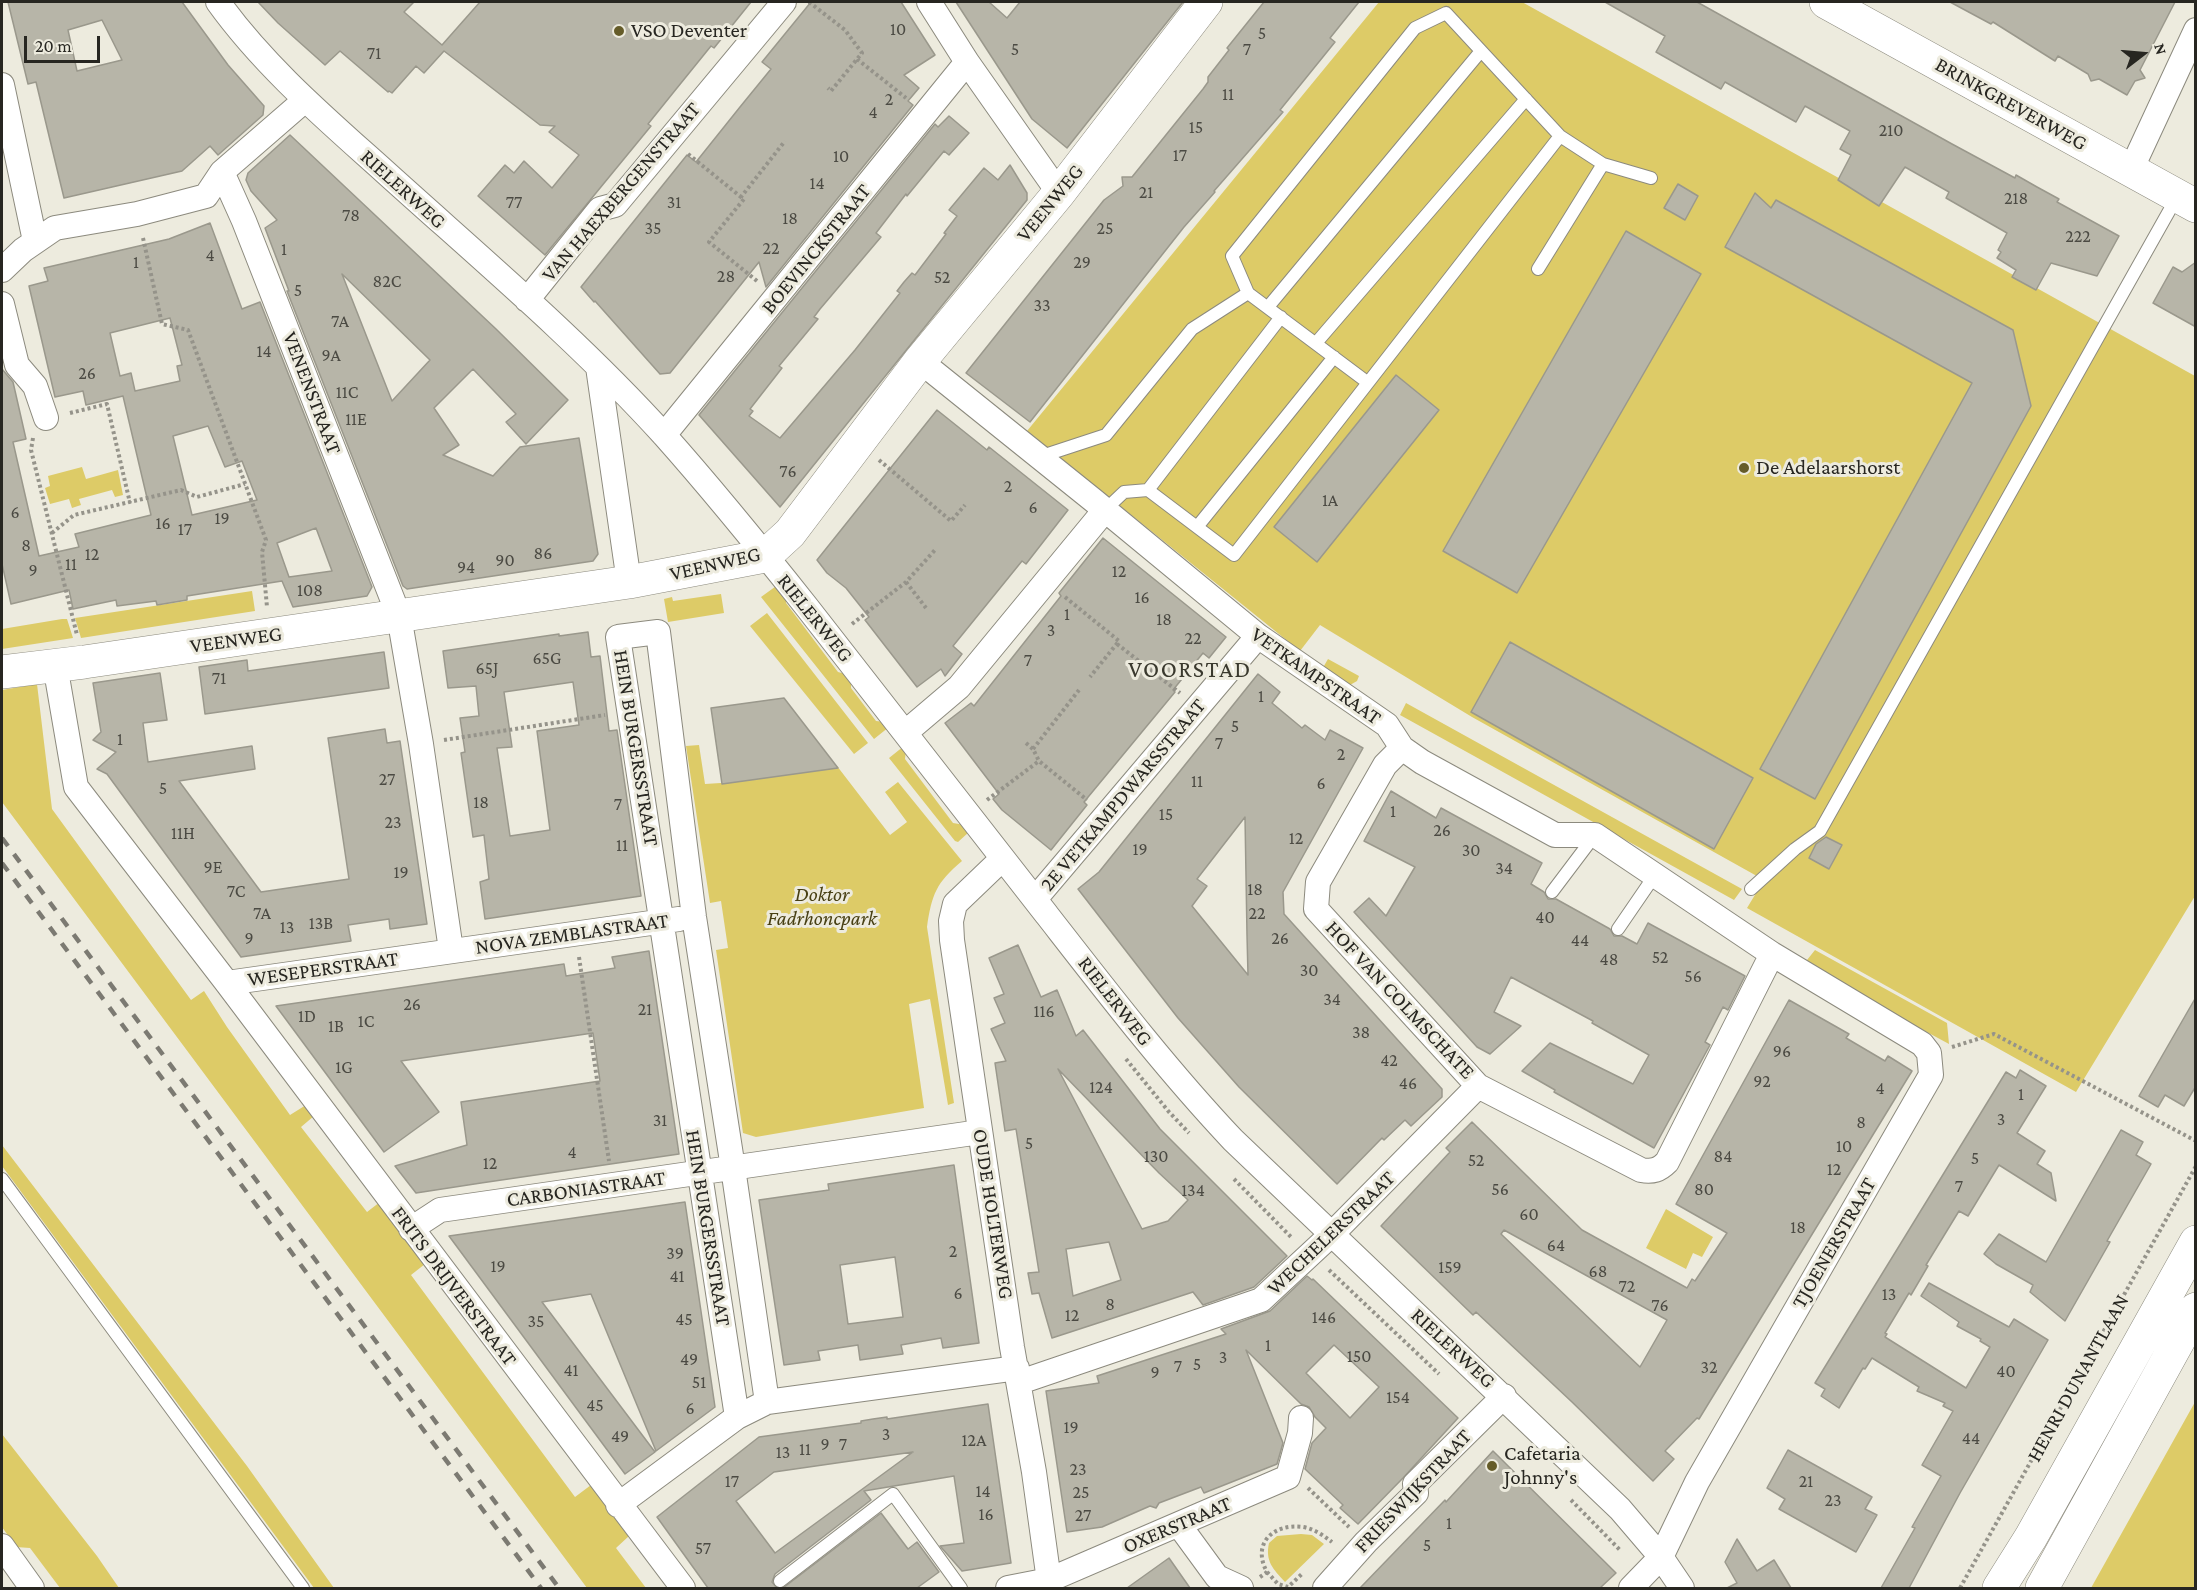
<!DOCTYPE html>
<html>
<head>
<meta charset="utf-8">
<style>
	body { margin:0 }
	#map { position:relative; width:2197px; height:1590px; overflow:hidden; background:#edebde; font-family:"Crimson Pro",serif }
	canvas { display:block }
	.frame { position:absolute; inset:0; border:3px solid #272621; pointer-events:none }
	.north { position:absolute; left:2113px; top:24px; width:60px; height:60px; -webkit-text-stroke:4px #edebde; paint-order:stroke; rotate:74deg; font-size:16px; font-weight:700; line-height:24px; text-align:center; color:#272621 }
	.north::after { content:''; display:block; margin:auto; width:21px; height:27px; background:#272621; clip-path:polygon(50% 0,100% 100%,50% 72%,0 100%) }
	.scale { position:absolute; left:24px; top:36px; width:76px; height:27px; box-sizing:border-box; border:3px solid #272621; border-top:0; padding-left:8px; font-size:18px; line-height:21px; white-space:nowrap; color:#272621; -webkit-text-stroke:4px #edebde; paint-order:stroke }
</style>
</head>
<body>
<div id="map">
<canvas width="2197" height="1590"></canvas>
<div class="frame"></div>
<div class="north">N</div>
<div class="scale">20 m</div>
</div>
<script>
const context = document.querySelector('canvas').getContext('2d');
context.lineJoin = 'round';
function paint(path, color) { context.fillStyle = color; context.fill(path, 'evenodd'); }
function trace(path, color, width, dash) { context.strokeStyle = color; context.lineWidth = width; context.lineCap = dash ? 'butt' : 'round'; context.setLineDash(dash || []); context.stroke(path); }
function drawText(font, color, halo, rows, align = 'center') {
  context.font = font + ' "Crimson Pro",serif'; context.lineWidth = 6; context.setLineDash([]); context.textBaseline = 'middle'; context.strokeStyle = halo; context.fillStyle = color; for (const [text, x, y, turn = 0] of rows) {
    context.save(); context.translate(x, y); context.rotate((+turn || 0) * Math.PI / 180); context.textAlign = isNaN(turn) ? turn : align; if (halo) context.strokeText(text, 0, 0); context.fillText(text, 0, 0); context.restore();
  }
}
const green = new Path2D(`
	M1379 2H1522L2195 376V896L2076 1092 1747 908 1764 880 1472 717 1320 625 1300 651 1027 431Z
	M82 467 86 479 118 470 123 495 115 497 112 490 79 499 81 505 72 508 69 499 50 504 45 488 50 486 48 476Z
	M779 584 786 594V603L838 672 849 675 851 678V688L876 721 885 722 889 727 874 739 761 597Z
	M252 591 255 611 81 638 75 618Z
	M721 594 724 613 668 622 664 599 672 597 673 601Z
	M767 613 868 743 854 754 750 626Z
	M62 619H67L73 638 2 649V629Z
	M1328 659 1359 676 1357 681 1350 685 1321 671Z
	M37 684 52 809 191 1000 204 991 227 1027 290 1115 306 1105 314 1116 301 1127 367 1212 380 1202 425 1264 411 1275 575 1497 591 1485 629 1536 616 1548 646 1588H587L2 802V690Z
	M1406 703 1742 889 1734 900 1400 715Z
	M699 745 705 784 736 782 837 766 890 835 907 822 885 792 898 782 962 861C936 883 932 894 927 927L954 1103 948 1105 930 999 909 1004 924 1108 756 1137 743 1133 716 950 728 948 721 901 710 903 686 746Z
	M904 746 906 750 905 759 953 823 965 825 969 832 958 842 955 841 889 758Z
	M1815 950 1947 1023 1949 1044 1803 965Z
	M2 1145 247 1466 334 1588H314L2 1166Z
	M1666 1209 1713 1237 1702 1257 1693 1253 1686 1269 1646 1248Z
	M2195 1402V1588H2091Z
	M2 1434 97 1556 119 1588H60L30 1548 16 1547 2 1527Z
	M1301 1534 1312 1535 1324 1544 1285 1582C1273 1569 1265 1561 1269 1543L1277 1536Z`);
const building = new Path2D(`
	M8 2H182L228 65 264 106 263 115 218 155 210 146 182 171 64 198 36 82 28 84ZM102 20 122 60 77 71 68 30Z
	M258 2H414L404 12 442 45 480 2H751L714 48 711 46 677 88 648 124 651 126 545 255 478 196 505 165 514 173 524 161 552 188 579 155 549 132 555 126 540 125 444 51 424 73 416 66 392 93 389 91 388 92 340 51 325 65 278 23Z
	M811 2H901L935 55 904 75 919 88 908 101 913 105 766 287 759 262 670 373 660 374 595 301 594 302 581 287 687 155 696 162 740 107 771 69 762 62Z
	M956 2H989L1007 18 1020 2H1183L1067 148 1032 119Z
	M1264 2H1359L1330 38 1335 42 1280 110 1283 112 1214 191 1215 192 1184 227 1030 422 966 373 1104 200 1123 186 1122 177H1132L1203 89 1208 82V77L1229 50 1227 48Z
	M1605 2H1697L1952 144 2015 178 2016 175 2037 187 2059 199 2057 202 2119 236 2097 276 2051 263 2036 290 2012 277 2016 270 1997 258 2001 252 1998 250 2007 233 1946 198 1949 192 1905 167 1879 206 1838 180 1851 155 1840 149 1850 131 1805 106 1796 122 1725 82 1721 89 1656 52 1665 36Z
	M1950 2H2175L2140 70 2145 78 2135 81 2127 95 2099 79 2091 81 2088 74 2058 56 2055 61 1993 22 1991 24Z
	M949 116 969 133 949 155 944 151 907 196 906 194 876 233 881 237 820 309 814 317 818 319 779 366 782 368 750 409 753 411 749 416 780 438 855 350 900 293 897 291 904 282 912 273 915 275 946 234 944 233 957 216 949 210 984 168 998 180 1010 165 1027 193V200L780 507 699 415 935 124 938 127Z
	M290 135 496 329 568 400 526 444 506 422 516 414 473 369 434 408 459 445 443 455 493 476 520 447 579 438 598 554 593 561 407 589 403 586 287 291H289L265 228 277 220 251 191 246 180 248 173ZM342 274 430 360 392 401Z
	M1678 184 1698 196 1685 220 1664 208Z
	M1755 193 1771 208 1776 200 2013 330 2031 406 1815 799 1760 769 1972 383 1725 247Z
	M210 223 242 309 260 302 372 587 367 596 293 607 282 581 187 596V600L157 605 156 601 117 606 116 600 73 609 69 590 11 604 2 564V369L13 382 26 439 13 442 39 556 79 547 75 534 151 515 123 396 86 405 83 391 55 397 29 286 48 281 44 268 169 239ZM170 318 182 365 177 366 180 381 135 391 131 373 120 376 110 333ZM208 426 225 467 242 461 257 500 192 515 173 436ZM316 528 332 571 289 577 277 543Z
	M1626 231 1701 274 1517 593 1443 551Z
	M2196 262V327L2153 303 2173 267 2182 272Z
	M1396 375 1439 410 1317 562 1274 527Z
	M937 410 987 450 989 447 1068 510 1026 564 1022 561 953 646 962 654 945 676 941 669 917 687 865 620 869 617 846 588 827 573 817 560Z
	M1103 538 1226 637 1209 658 1203 653 1173 690 1175 692 1084 802 1087 805 1051 850 1002 810 993 799 999 794 945 723 971 703 974 706 1061 596 1059 593Z
	M588 632 591 657 600 656 609 731 617 730 641 896 485 919 480 882 489 879 484 835 473 837 461 753 465 752 460 718 479 716 476 686 448 688 443 651 559 634V636ZM573 682 579 725 537 731 550 830 510 836 497 748 512 747 504 692Z
	M1510 642 1753 778 1714 849 1471 712Z
	M384 652 389 688 205 714 199 667 247 660 248 671Z
	M160 673 167 720 143 723 148 762 252 746 255 769 179 781 261 892 349 879 328 738 385 729 387 743 400 741 427 924 390 929 389 919 348 925 351 941 241 957 107 774 97 769 116 752 93 740 101 732 93 683Z
	M1258 674 1280 692 1272 703 1302 728 1305 725 1325 740 1330 730 1363 748 1283 892 1284 914 1442 1089V1097L1411 1126 1405 1120 1384 1140 1382 1138 1337 1184 1239 1087 1178 1018 1078 889 1099 872ZM1245 817 1247 935 1248 975 1192 906 1207 886 1197 879Z
	M784 698 838 768 722 784 711 708Z
	M1391 791 1436 818 1441 808 1542 863 1531 884 1544 892 1548 899H1556L1610 929 1614 936H1622L1637 944 1648 923 1745 976 1728 1010 1723 1007 1705 1042 1710 1045 1654 1148 1554 1092 1555 1090 1522 1071 1550 1043 1633 1084 1649 1055 1592 1023 1593 1021 1511 977 1494 1012 1521 1026 1490 1054 1477 1047 1354 912 1369 898 1386 916 1415 867 1364 841Z
	M1826 837 1842 845 1829 869 1809 858 1816 844Z
	M1018 945 1041 997 1057 990 1076 1036 1083 1030 1160 1129 1287 1256 1254 1287 1203 1305 1193 1292 1052 1338 1039 1293 1032 1294 1028 1273 1039 1272 1016 1129 1005 1131 995 1063 1006 1061 991 1029 1005 1023 994 998 1004 994 989 958ZM1058 1069 1159 1173 1188 1200 1168 1221 1142 1229ZM1109 1242 1121 1280 1073 1296 1066 1249Z
	M649 951 679 1154 481 1183 416 1193 395 1166 467 1145 461 1102 600 1081 593 1033 401 1061 439 1112 384 1152 276 1006 564 964 566 976 615 968 612 957Z
	M2196 997V1086L2184 1106 2165 1095 2158 1107 2139 1096Z
	M1789 1000 1849 1034 1846 1038 1885 1061 1888 1056 1912 1071 1699 1419 1697 1418 1665 1451 1674 1459 1653 1481 1572 1402 1476 1312 1473 1315 1381 1226 1450 1152 1446 1148 1472 1122 1582 1230 1687 1288 1692 1279 1695 1281 1727 1233 1676 1204ZM1504 1230 1667 1320 1640 1367 1501 1234Z
	M2020 1070 2046 1086 2017 1133 2045 1151 2037 1164 2051 1173 2056 1201 1999 1165 1968 1216 1959 1211 1926 1265 1928 1266 1911 1295 1909 1293 1885 1333 1887 1334 1885 1337 1966 1388 1990 1347 1980 1341 1981 1339 1957 1326 1959 1322 1921 1296 1929 1283 2009 1327 2014 1319 2048 1340 1960 1493 1909 1588H1881L1915 1528 1912 1527 1941 1476 1922 1465 1953 1411 1943 1406 1945 1403 1917 1391 1919 1387 1872 1358 1865 1369 1863 1368 1839 1408 1821 1396 1825 1389 1815 1383 2006 1072 2016 1078Z
	M2121 1130 2143 1142 2136 1155 2151 1164 2107 1241 2110 1242 2065 1321 2030 1292 2033 1285 1996 1264 1984 1254 1999 1234 2046 1262Z
	M954 1165 979 1343 943 1348 941 1338 901 1345 903 1354 860 1360 858 1345 818 1351 820 1360 784 1365 759 1200 829 1190 828 1184ZM895 1257 903 1317 848 1324 840 1265Z
	M685 1202 715 1407 656 1451 591 1294 542 1302 655 1452 625 1474 449 1236Z
	M1307 1276 1312 1280 1313 1279 1458 1418 1403 1478 1358 1524 1340 1508 1343 1505 1305 1469 1312 1443 1326 1428 1315 1417 1309 1407 1301 1404 1246 1350 1283 1443 1277 1464 1204 1493 1201 1487 1159 1503 1156 1508 1150 1506 1102 1527 1067 1532 1046 1391 1099 1383 1097 1376 1226 1334 1221 1329 1270 1311ZM1334 1345 1379 1387 1350 1418 1306 1373Z
	M988 1404 1011 1563 962 1571 940 1546 964 1543 954 1476 864 1491 871 1500 775 1574 772 1582 777 1588H708L657 1517 759 1437 861 1423V1421L873 1419 887 1417V1419ZM913 1452 775 1553 736 1501 774 1472Z
	M1788 1450 1872 1497 1865 1509 1877 1515 1856 1552 1779 1509 1785 1499 1767 1488Z
	M1493 1451 1616 1573 1600 1588H1360L1445 1500 1446 1502Z
	M881 1513 908 1549 917 1542 939 1572 917 1588H783Z
	M1737 1539 1757 1571 1774 1560 1791 1588H1727L1737 1583 1725 1562Z
	M1169 1558 1190 1588H1127Z`);
const path = new Path2D(`
	M809 2 845 30 862 53 831 91 828 88
	M857 59 906 98
	M688 154 741 197
	M143 238 162 324 188 330 266 540 262 552 267 607
	M757 281 709 242 744 199 741 197 785 141
	M70 413 107 404 130 503
	M33 438 31 450 77 635
	M879 460 951 521 965 505
	M52 533 74 515 181 490 197 497 245 484
	M906 582 926 608
	M1065 597 1119 641 1090 677
	M852 624 906 582 935 550
	M1117 644 1180 693
	M444 740 605 715
	M1026 743 1033 749 1039 761 1087 800
	M1033 749 1079 690
	M987 800 1039 761
	M579 957 609 1161
	M1952 1047 1994 1034 2196 1141
	M1126 1059 1169 1112 1189 1133
	M1234 1179 1292 1238
	M1329 1270 1439 1374
	M1308 1488 1349 1527
	M1571 1500 1620 1550
	M1267 1572 1278 1584 1288 1587 1303 1573
	M1260 1577 1267 1572C1251 1543 1274 1523 1303 1527 1315 1529 1324 1536 1332 1542
	M1960 1588 2196 1166`);
const lane = new Path2D(`
	M1538 269 1603 164
	M1248 293 1367 382
	M1268 307 1481 51
	M1316 343 1526 99
	M1039 457 1106 435 1192 329 1248 293 1232 256 1415 28 1446 13 1560 136 1603 164 1651 178
	M1148 490 1234 555 1560 136
	M1105 510 1124 492 1148 490 1281 317
	M1197 527 1334 357
	M1751 889 1795 849 1820 831 2177 197
	M1552 892 1595 835
	M1618 929 1655 875
	M2 1179 303 1588
	M780 1581 893 1494 961 1588`);
const street = new Path2D(`
	M218 2C264 66 325 118 384 171 479 257 578 340 664 435 713 490 760 548 806 606 887 709 967 812 1047 915 1107 992 1166 1069 1233 1140L1620 1509 1661 1557 1682 1588
	M929 2 967 62 1059 193
	M2 85 35 241
	M2131 170 2196 30
	M222 172 244 221 399 616 421 744 451 950
	M2 270 23 250 55 228 137 214 206 196 222 172 305 100
	M527 300 600 209 615 205 784 2
	M2 304 17 365 35 386 46 418
	M920 361 1093 500 1258 636 1387 725 1402 748 1422 762 1555 835H1595L1772 954 1922 1044 1929 1053 1931 1075 1697 1482 1661 1557 1631 1588
	M598 367 629 582
	M664 435 967 62
	M55 665 76 787 227 983 683 1588
	M906 732 959 687 1105 510
	M1402 748 1385 765 1318 882 1316 909 1478 1086 1641 1170C1653 1172 1659 1170 1667 1162L1772 954
	M1002 859 955 904 951 921 952 940 1012 1347 1034 1472 1050 1588
	M1035 899 1258 636
	M227 983 679 919
	M411 1229 440 1210 980 1132
	M1020 1382 1261 1300 1332 1234 1478 1086
	M737 1417 618 637 658 632 694 917 733 1168 767 1402
	M618 1505 737 1417 767 1402 1017 1368
	M1179 1525 1217 1577 1241 1588
	M2 1546 32 1588
	M1008 1588 1049 1580 1288 1477 1300 1433 1301 1418
	M1325 1588 1366 1542 1416 1493 1415 1484 1504 1396`);
const secondary = new Path2D(`
	M1826 2 2196 206
	M2 672 84 662 629 582 765 556 790 533 920 361 1059 193 1206 2`);
const primary = new Path2D(`
	M1999 1588 2031 1537 2196 1242
	M2042 1588 2196 1309`);
const rail = new Path2D(`
	M2 838 559 1588
	M2 863 541 1588`);
const markers = [
	[619,31,6,"#655c29"],
	[1744,468,6,"#655c29"],
	[1492,1466,6,"#655c29"]
];
const numberNames = [
	["10",898,29],
	["5",1262,33],
	["5",1015,49],
	["7",1247,49],
	["71",374,53],
	["11",1228,94],
	["2",889,99],
	["4",873,112],
	["15",1196,127],
	["210",1891,130],
	["17",1180,155],
	["10",841,156],
	["14",817,183],
	["21",1146,192],
	["218",2016,198],
	["77",514,202],
	["31",674,202],
	["78",351,215],
	["18",790,218],
	["35",653,228],
	["25",1105,228],
	["222",2078,236],
	["22",771,248],
	["1",284,249],
	["4",210,255],
	["1",136,262],
	["29",1082,262],
	["28",726,276],
	["52",942,277],
	["82C",387,281],
	["5",298,290],
	["33",1042,305],
	["7A",340,321],
	["14",264,351],
	["9A",331,355],
	["26",87,373],
	["11C",347,392],
	["11E",356,419],
	["76",788,471],
	["2",1008,486],
	["1A",1330,500],
	["6",1033,507],
	["6",15,512],
	["19",222,518],
	["16",163,523],
	["17",185,529],
	["8",26,545],
	["86",543,553],
	["12",92,554],
	["90",505,560],
	["11",71,564],
	["94",466,567],
	["9",33,570],
	["12",1119,571],
	["108",310,590],
	["16",1142,597],
	["1",1067,614],
	["18",1164,619],
	["3",1051,630],
	["22",1193,638],
	["65G",547,658],
	["7",1028,660],
	["65J",487,668],
	["71",219,678],
	["1",1261,696],
	["5",1235,726],
	["1",120,739],
	["7",1219,743],
	["2",1341,754],
	["27",387,779],
	["11",1197,781],
	["6",1321,783],
	["5",163,788],
	["18",481,802],
	["7",618,804],
	["1",1393,811],
	["15",1166,814],
	["23",393,822],
	["26",1442,830],
	["11H",183,833],
	["12",1296,838],
	["11",622,845],
	["19",1140,849],
	["30",1471,850],
	["9E",213,867],
	["34",1504,868],
	["19",401,872],
	["18",1255,889],
	["7C",236,891],
	["7A",262,913],
	["22",1257,913],
	["40",1545,917],
	["13B",321,923],
	["13",287,927],
	["9",249,938],
	["26",1280,938],
	["44",1580,940],
	["52",1660,957],
	["48",1609,959],
	["30",1309,970],
	["56",1693,976],
	["34",1332,999],
	["26",412,1004],
	["21",645,1009],
	["116",1044,1011],
	["1D",307,1016],
	["1C",366,1021],
	["1B",336,1026],
	["38",1361,1032],
	["96",1782,1051],
	["42",1389,1060],
	["1G",344,1067],
	["92",1762,1081],
	["46",1408,1083],
	["124",1101,1087],
	["4",1880,1088],
	["1",2021,1094],
	["3",2001,1119],
	["31",660,1120],
	["8",1861,1122],
	["5",1029,1143],
	["10",1844,1146],
	["4",572,1152],
	["130",1156,1156],
	["84",1723,1156],
	["5",1975,1158],
	["52",1476,1160],
	["12",490,1163],
	["12",1834,1169],
	["7",1959,1186],
	["56",1500,1189],
	["80",1704,1189],
	["134",1193,1190],
	["60",1529,1214],
	["18",1798,1227],
	["64",1556,1245],
	["2",953,1251],
	["39",675,1253],
	["19",498,1266],
	["159",1450,1267],
	["68",1598,1271],
	["41",677,1276],
	["72",1627,1286],
	["6",958,1293],
	["13",1889,1294],
	["8",1110,1304],
	["76",1660,1305],
	["12",1072,1315],
	["146",1324,1317],
	["45",684,1319],
	["35",536,1321],
	["1",1268,1345],
	["150",1359,1356],
	["3",1223,1357],
	["49",689,1359],
	["5",1197,1364],
	["7",1178,1366],
	["32",1709,1367],
	["41",571,1370],
	["40",2006,1371],
	["9",1155,1372],
	["51",699,1382],
	["154",1398,1397],
	["45",595,1405],
	["6",690,1408],
	["19",1071,1427],
	["3",886,1434],
	["49",620,1436],
	["44",1971,1438],
	["12A",974,1440],
	["9",825,1444],
	["7",843,1444],
	["11",805,1449],
	["13",783,1452],
	["23",1078,1469],
	["17",732,1481],
	["21",1806,1481],
	["14",983,1491],
	["25",1081,1492],
	["23",1833,1500],
	["16",986,1514],
	["27",1083,1515],
	["1",1449,1523],
	["5",1427,1545],
	["57",703,1548]
];
const poiNames = [
	["VSO Deventer",631,31],
	["De Adelaarshorst",1756,468],
	["Cafetaria",1504,1454],
	["Johnny's",1504,1478]
];
const streetNames = [
	["BRINKGREVERWEG",2011,104,29],
	["RIELERWEG",403,189,42],
	["VAN HAEXBERGENSTRAAT",621,192,-49],
	["VEENWEG",1050,203,-51],
	["BOEVINCKSTRAAT",816,249,-51],
	["VENENSTRAAT",312,393,69],
	["VEENWEG",715,564,-13],
	["RIELERWEG",815,618,51],
	["VEENWEG",236,640,-8],
	["VETKAMPSTRAAT",1316,676,35],
	["HEIN BURGERSSTRAAT",636,748,81],
	["2E VETKAMPDWARSSTRAAT",1123,795,-50],
	["NOVA ZEMBLASTRAAT",572,934,-8],
	["WESEPERSTRAAT",323,969,-8],
	["HOF VAN COLMSCHATE",1400,1000,47],
	["RIELERWEG",1115,1001,52],
	["CARBONIASTRAAT",586,1189,-8],
	["OUDE HOLTERWEG",993,1214,81],
	["HEIN BURGERSSTRAAT",708,1228,81],
	["WECHELERSTRAAT",1331,1233,-44],
	["TJOENERSTRAAT",1834,1243,-60],
	["FRITS DRIJVERSTRAAT",454,1286,53],
	["RIELERWEG",1453,1348,43],
	["HENRI DUNANTLAAN",2078,1378,-61],
	["FRIESWIJKSTRAAT",1413,1491,-47],
	["OXERSTRAAT",1177,1525,-23]
];
const parkNames = [
	["Doktor",822,895],
	["Fadrhoncpark",822,919]
];
const quarterNames = [
	["VOORSTAD",1190,670]
];
paint(green, '#ddcb67');
paint(building, '#b7b5a8');
trace(building, '#9a988c', 1.5);
trace(lane, '#8c8a7e', 14);
trace(street, '#8c8a7e', 26);
trace(secondary, '#8c8a7e', 34);
trace(primary, '#8c8a7e', 34);
trace(path, '#95938a', 4, [3, 3]);
trace(lane, '#fff', 12);
trace(street, '#fff', 24);
trace(secondary, '#fff', 33);
trace(primary, '#fff', 33);
trace(rail, '#7c7a72', 4.5, [10, 10]);
for (const [x, y, r, color] of markers) { const dot = new Path2D(); dot.arc(x, y, r, 0, 2 * Math.PI); context.fillStyle = color; context.fill(dot); trace(dot, '#edebde', 2); }
drawText('18px', '#4b4a43', null, numberNames);
drawText('21px', '#272621', '#edebde', poiNames, 'left');
drawText('21px', '#272621', '#edebde', streetNames);
drawText('italic 21px', '#484014', '#edebde', parkNames);
context.letterSpacing = '1.5px';
drawText('24px', '#3a392e', '#edebde', quarterNames);
context.letterSpacing = '0px';
</script>
</body>
</html>
